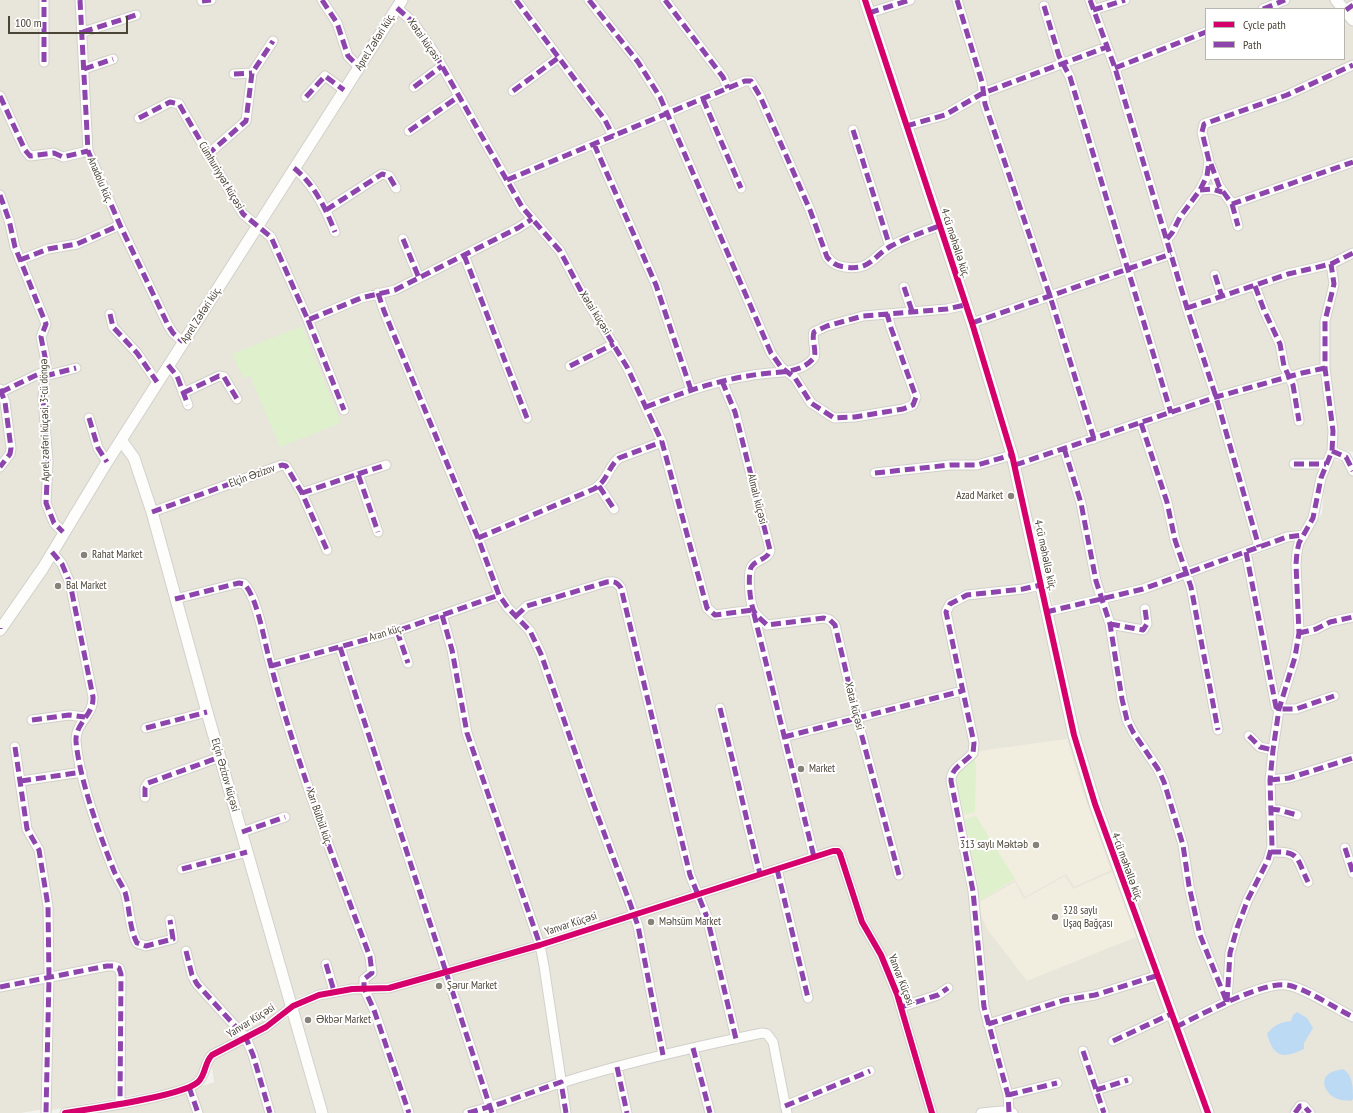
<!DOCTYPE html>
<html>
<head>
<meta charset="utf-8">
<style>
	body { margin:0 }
	#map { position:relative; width:1353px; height:1113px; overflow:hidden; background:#f3f3ee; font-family:"PT Sans Narrow",sans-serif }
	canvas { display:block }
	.legend { position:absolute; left:1205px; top:8px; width:140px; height:52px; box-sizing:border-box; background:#fff; border:1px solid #b7b5af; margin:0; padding:5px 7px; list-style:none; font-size:12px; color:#4b4538 }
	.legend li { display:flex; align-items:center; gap:8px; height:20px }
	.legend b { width:20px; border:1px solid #b7b5af }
	.scale { position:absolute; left:8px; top:16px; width:120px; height:18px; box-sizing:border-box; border:2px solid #4b4538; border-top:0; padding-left:5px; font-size:12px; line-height:14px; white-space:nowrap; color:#4b4538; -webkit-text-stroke:3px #fff; paint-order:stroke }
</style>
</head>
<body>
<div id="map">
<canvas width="1353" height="1113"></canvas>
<ul class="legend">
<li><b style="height:5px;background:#d6006c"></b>Cycle path</li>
<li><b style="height:5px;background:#8e44ad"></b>Path</li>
</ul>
<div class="scale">100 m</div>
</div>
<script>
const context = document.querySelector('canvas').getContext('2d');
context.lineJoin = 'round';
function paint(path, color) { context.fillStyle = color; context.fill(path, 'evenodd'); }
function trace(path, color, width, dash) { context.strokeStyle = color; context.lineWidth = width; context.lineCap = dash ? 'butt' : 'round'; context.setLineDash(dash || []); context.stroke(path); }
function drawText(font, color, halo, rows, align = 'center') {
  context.font = font + ' "PT Sans Narrow",sans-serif'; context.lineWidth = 4; context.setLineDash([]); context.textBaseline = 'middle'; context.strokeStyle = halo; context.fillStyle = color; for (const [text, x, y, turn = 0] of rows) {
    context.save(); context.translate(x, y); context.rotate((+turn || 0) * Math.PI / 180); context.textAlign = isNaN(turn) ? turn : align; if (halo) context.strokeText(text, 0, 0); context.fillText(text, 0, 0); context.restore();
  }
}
const residential = new Path2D(`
	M0 0H1353V452L1329 448 1312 515 1305 527 1184 573 1147 584 1053 604 1046 580 1025 585 959 592 946 603 959 690 778 734 808 856 527 943 404 980 379 985 346 984 321 989 300 996 280 1010 269 1021 203 1057 199 1077 171 1088 52 1110 44 1109 21 1113H0ZM1206 9H1344V59H1206Z
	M1333 460 1353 463V1113H95L159 1100 214 1082 211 1061 284 1021 299 1009 314 1002 351 993 378 994 529 952 821 860 788 740 967 696 950 611 964 599 1036 592 1041 618 1151 591 1266 551 1309 534 1322 513 1325 476Z`);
const education = new Path2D(`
	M1067 739 1083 792 1111 870 1074 887 1066 874 1025 897 1015 880 981 900 955 775 974 759 979 751Z
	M1112 872 1136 937 1027 981 987 929 976 904 1015 882 1024 899 1065 876 1073 889Z`);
const green = new Path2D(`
	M302 326 341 423 280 447 250 376 243 378 232 354Z
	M974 759 976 763 975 812 964 815 955 775Z
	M976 816 1015 879 981 900 965 819Z`);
const water = new Path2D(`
	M1297 1012 1307 1018 1313 1028 1304 1043V1049C1283 1059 1274 1058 1267 1034 1274 1025 1280 1022 1291 1021L1293 1015Z
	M1343 1069C1353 1075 1353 1087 1353 1099L1351 1101C1347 1100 1342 1101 1338 1099 1327 1096 1318 1080 1330 1073 1333 1071 1339 1070 1343 1069Z`);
const minor = new Path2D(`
	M80 0 88 151 120 225 168 325 173 333 183 342
	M322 0 337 23 348 56 359 67
	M516 0 605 120 613 136
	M589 0 638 62 660 97 771 353 781 367 795 378 811 403 834 418 855 417 903 409 913 405 916 397 891 328 887 314
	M665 0 723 77 728 88
	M957 0 982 82 985 104 1050 296 1094 439
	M1090 0 1115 68 1187 308 1216 397 1259 547
	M202 1 211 0
	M1044 6 1059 56 1070 77 1171 413
	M397 8 413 22 434 52 522 207 560 251 581 291 627 367 662 442 707 608 715 615 753 610 814 857
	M1263 9 1285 0
	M1093 10 1125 0
	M1346 10 1353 5
	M869 13 910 0
	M83 32 136 15
	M44 62V0
	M1115 68 1206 32
	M84 69 113 59
	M234 74 252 73
	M414 87 442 66
	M513 91 558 58
	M0 96 25 150 30 156 54 153 63 157 88 151
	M306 97 325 76 344 90
	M703 99 741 188
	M139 118 170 102 179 104 243 214 271 237 308 320 361 298 395 290 518 228 532 219
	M906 126 945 115 983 93 1107 47
	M853 130 890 247
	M409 131 458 97
	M594 144 656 285 691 390
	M207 155 246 121 252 73 273 41
	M1210 164 1219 186 1232 204 1353 162
	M294 168C314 184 326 209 335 232
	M507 180 745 81H751L760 96 810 210 827 257C833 264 837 266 845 267 870 271 872 257 891 246 906 238 923 232 939 226
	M1200 190 1212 189 1222 192
	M0 195 9 220 15 247 46 324 41 337 46 362 43 399 48 461 46 503 54 523 63 532
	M1232 204 1238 226
	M326 210 382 174 389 176 396 188
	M403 239 419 278
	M1167 239 1172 233 1180 217 1200 190 1207 176 1209 161 1202 132 1204 124 1287 95 1353 65
	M464 255 527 418
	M20 260 48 249 77 244 120 225
	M1215 275 1222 297
	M1255 286 1264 310 1280 344 1284 366 1293 385 1299 421
	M904 287 912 311
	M378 293 384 311 478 538 499 595 508 608 530 631 541 654 590 795 630 903 638 926 663 1055
	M1187 308 1288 274 1331 264 1353 253
	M110 314 113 327 137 353 157 382
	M308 320 344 410
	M972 323 1171 254
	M168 365 177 376 188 405
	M570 366 614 344
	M45 376 76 368
	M722 381 735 412 770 550C768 560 757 559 752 566 747 572 750 601 753 609 755 615 763 621 767 625L824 618 830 620 835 625 857 718 899 875
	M0 389 5 402 11 448 10 454 0 467
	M1 392 45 371
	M183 393 219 376 224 377 237 399
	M646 407C686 391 726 377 770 373 785 372 802 371 813 359 818 352 811 341 814 332L827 326 863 316 947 309 965 305
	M89 418 98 448 107 462
	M1141 423 1167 502 1175 540 1191 587 1218 730
	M1064 448 1081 503 1096 581 1110 624 1122 699 1127 720 1133 732 1158 769 1164 782 1183 845 1189 886 1200 935 1226 1000
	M1332 451 1346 457 1353 471
	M1294 464H1326
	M1015 465 1216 397 1302 373 1325 368
	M875 473 950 465H977L1012 455
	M358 474 386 465
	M599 486 614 509
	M302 493 358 474 378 532
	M152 512 282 465 286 466 302 493 327 550
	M478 538 594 489C607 482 608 467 619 458L662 442
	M52 552 62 564 70 583 93 697C94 715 75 723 76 741 79 778 100 836 114 871 117 878 122 885 125 892 130 909 129 928 137 943L146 946 173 939 170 920
	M1246 552 1276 707 1279 709H1296L1334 696
	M175 599 239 583 244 584C257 596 264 640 269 658 295 759 333 858 370 957L372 973 364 979V988L374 1010 409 1113
	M1046 612 1143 589 1259 547 1287 537 1304 535
	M442 615 452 650 467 733 540 945 544 966 566 1113
	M516 616 527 606 607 582C614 581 617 582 621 588L690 875 707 917 736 1039
	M1110 624 1143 630 1147 624 1145 609
	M397 631 408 663
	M1299 633 1316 629 1330 622 1353 617
	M340 647 492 1113
	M271 666 397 631 499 595
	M720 708 760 874
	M32 720 69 715 85 717
	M146 728 207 712
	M1249 736 1260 747 1273 750
	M784 737 962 691
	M15 747 27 829 39 850 48 906 49 978 46 1113
	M1270 780 1289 778 1353 758
	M21 781 82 772
	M145 797V788L148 783 220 757
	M1270 809 1279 810 1297 815
	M242 832 285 817
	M1345 848 1353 873
	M1271 852C1300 851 1296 857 1308 882
	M182 869 247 852
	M777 869 808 998
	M186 951 192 975 197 984 246 1038 253 1055 270 1113
	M326 964 334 991
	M0 987 107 966H114L119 968 121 974 120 1103
	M1227 1002 1230 953 1237 928 1248 899 1268 860 1272 846 1270 780 1273 750 1279 709 1295 657 1299 633 1296 564 1297 552 1299 543 1313 518 1321 478 1332 451 1333 431 1325 368V321L1334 284 1331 264
	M901 1007 938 995 948 988
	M988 1024 1065 1000 1095 995 1156 976
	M1176 1027C1198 1016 1263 981 1287 985 1305 988 1335 1008 1353 1017
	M1113 1041 1171 1014
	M693 1048 710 1113
	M1083 1051 1104 1113
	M617 1067 627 1113
	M189 1087 198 1113
	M1096 1090 1128 1080
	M1008 1095 1057 1083
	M785 1106 870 1071
	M1009 1112 1008 1095 984 1007 973 891 951 781C951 767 965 763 973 753L974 743 946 612 950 604 967 595 1023 589 1041 585
	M65 1113C90 1109 183 1096 198 1082 206 1075 204 1063 212 1055L266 1027 293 1006 319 995 352 989 389 988 446 972 540 945 833 851H838L840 854 862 922 881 955 897 994 932 1113
	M468 1113C500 1105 530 1092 561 1083 627 1062 694 1047 762 1033L767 1034 773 1042 787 1113
	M981 1113 1001 1111 1013 1113
	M1295 1113 1300 1106H1304L1310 1113`);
const tertiary = new Path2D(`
	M865 0 972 323 1012 455 1074 735 1095 804 1208 1113
	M1336 0 1353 20
	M121 440 134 458 152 512 207 712 322 1113
	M0 630 43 568 107 462 402 0`);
const quiet = new Path2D(`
	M80 0 88 151 120 225 168 325 173 333 183 342
	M322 0 337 23 348 56 359 67
	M516 0 605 120 613 136
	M589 0 638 62 660 97 771 353 781 367 795 378 811 403 834 418 855 417 903 409 913 405 916 397 891 328 887 314
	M665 0 723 77 728 88
	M957 0 982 82 985 104 1050 296 1094 439
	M1090 0 1115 68 1187 308 1216 397 1259 547
	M202 1 211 0
	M1044 6 1059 56 1070 77 1171 413
	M397 8 413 22 434 52 522 207 560 251 581 291 627 367 662 442 707 608 715 615 753 610 814 857
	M1263 9 1285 0
	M1093 10 1125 0
	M1346 10 1353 5
	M869 13 910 0
	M83 32 136 15
	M44 62V0
	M1115 68 1206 32
	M84 69 113 59
	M234 74 252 73
	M414 87 442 66
	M513 91 558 58
	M0 96 25 150 30 156 54 153 63 157 88 151
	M306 97 325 76 344 90
	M703 99 741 188
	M139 118 170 102 179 104 243 214 271 237 308 320 361 298 395 290 518 228 532 219
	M906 126 945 115 983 93 1107 47
	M853 130 890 247
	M409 131 458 97
	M594 144 656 285 691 390
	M207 155 246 121 252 73 273 41
	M1211 164 1219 186 1232 204 1353 162
	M294 168C314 184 326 209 335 232
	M507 180 745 81H751L760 96 810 210 827 257C833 264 837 266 845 267 870 271 872 257 891 246 906 238 923 232 939 226
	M1200 190 1212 189 1222 192
	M0 195 9 220 15 247 46 324 41 337 46 362 43 399 48 461 46 503 54 523 63 532
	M1232 204 1238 226
	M326 210 382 174 389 176 396 188
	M403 239 419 278
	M1167 239 1172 233 1180 217 1200 190 1207 176 1209 161 1202 132 1204 124 1287 95 1353 65
	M464 255 527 418
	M20 260 48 249 77 244 120 225
	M1215 275 1222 297
	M1255 286 1264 310 1280 344 1284 366 1293 385 1299 421
	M904 287 912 311
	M378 293 384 311 478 538 499 595 508 608 530 631 541 654 590 795 630 903 638 926 663 1055
	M1187 308 1288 274 1331 264 1353 253
	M110 314 113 327 137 353 157 382
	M308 320 344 410
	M972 323 1171 254
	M168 365 177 376 188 405
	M570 366 614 344
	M45 376 76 368
	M722 381 735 412 770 550C768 560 757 559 752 566 747 572 750 601 753 609 755 615 763 621 767 625L824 618 830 620 835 625 857 718 899 875
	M0 389 5 402 11 448 10 454 0 467
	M1 392 45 371
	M183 393 219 376 224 377 237 399
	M646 407C686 391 726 377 770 373 785 372 802 371 813 359 818 352 811 341 814 332L827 326 863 316 947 309 965 305
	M89 418 98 448 107 462
	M1141 423 1167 502 1175 540 1191 587 1218 730
	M1064 448 1081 503 1096 581 1110 624 1122 699 1127 720 1133 732 1158 769 1164 782 1183 845 1189 886 1200 935 1226 1000
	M1332 451 1346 457 1353 471
	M1294 464H1326
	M1015 465 1216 397 1302 373 1325 368
	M875 473 950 465H977L1012 455
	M358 474 386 465
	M599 486 614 509
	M302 493 358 474 378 532
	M152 512 282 465 286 466 302 493 327 550
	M478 538 594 489C607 482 608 467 619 458L662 442
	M52 552 62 564 70 583 93 697C94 715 75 723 76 741 79 778 100 836 114 871 117 878 122 885 125 892 130 909 129 928 137 943L146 946 173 939 170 920
	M1246 552 1276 707 1279 709H1296L1334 696
	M175 599 239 583 244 584C257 596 264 640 269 658 295 759 333 858 370 957L372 973 364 979V988L374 1010 409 1113
	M1046 612 1143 589 1259 547 1287 537 1304 535
	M442 615 452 650 467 733 540 945
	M516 616 527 606 607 582C614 581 617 582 621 588L690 875 707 917 736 1039
	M1110 624 1143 630 1147 624 1145 609
	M0 628V629
	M397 631 408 663
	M1299 633 1316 629 1330 622 1353 617
	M340 647 492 1113
	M271 666 397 631 499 595
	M720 708 760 874
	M32 720 69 715 85 717
	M146 728 207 712
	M1249 736 1260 747 1273 750
	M784 737 962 691
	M15 747 27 829 39 850 48 906 49 978 46 1113
	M1270 780 1289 778 1353 758
	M21 781 82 772
	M145 797V788L148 783 220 757
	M1270 809 1279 810 1297 815
	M242 832 285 817
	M1345 848 1353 873
	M1271 852C1300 851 1296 857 1308 882
	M182 869 247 852
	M777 869 808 998
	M186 951 192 975 197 984 246 1038 253 1055 270 1113
	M326 964 334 991
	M0 987 107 966H114L119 968 121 974 120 1103
	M1227 1002 1230 953 1237 928 1248 899 1268 860 1272 846 1270 780 1273 750 1279 709 1295 657 1299 633 1296 564 1297 552 1299 543 1313 518 1321 478 1332 451 1333 431 1325 368V321L1334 284 1331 264
	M901 1007 938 995 948 988
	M988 1024 1065 1000 1095 995 1156 976
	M1176 1027C1198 1016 1263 981 1287 985 1305 988 1335 1008 1353 1017
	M1113 1041 1171 1014
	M693 1048 710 1113
	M1083 1051 1104 1113
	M617 1067 627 1113
	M189 1087 198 1113
	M1096 1090 1128 1080
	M1008 1095 1057 1083
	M785 1106 870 1071
	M1009 1112 1008 1095 984 1007 973 891 951 781C951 767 965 763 973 753L974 743 946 612 950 604 967 595 1023 589 1041 585
	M468 1113 502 1103 561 1082 566 1113
	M1295 1113 1300 1106H1304L1310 1113`);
const cycleway = new Path2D(`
	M865 0 972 323 1012 455 1074 735 1095 804 1208 1113
	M65 1113C90 1109 183 1096 198 1082 206 1075 204 1063 212 1055L266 1027 293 1006 319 995 352 989 389 988 446 972 540 945 833 851H838L840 854 862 922 881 955 897 994 932 1113`);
const markers = [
	[1011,496,4,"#868278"],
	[84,555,4,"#868278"],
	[58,586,4,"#868278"],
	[801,769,4,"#868278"],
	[1036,845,4,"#868278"],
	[1055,917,4,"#868278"],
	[651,922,4,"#868278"],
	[439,986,4,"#868278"],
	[308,1020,4,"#868278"]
];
const streetNames = [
	["Xətai küçəsi",424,40,55],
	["Aprel Zəfəri küç.",375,42,-58],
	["Cümhuriyyət küçəsi",221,176,59],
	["Anadolu küç.",100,180,67],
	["4-cü məhəllə küç.",955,243,72],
	["Xətai küçəsi",595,313,58],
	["Aprel Zəfəri küç.",201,315,-57],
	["Aprel zəfəri küçəsi, 3-cü döngə",45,420,-91],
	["Elçin Əzizov",252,476,-20],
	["Almalı küçəsi",757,499,76],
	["4-cü məhəllə küç.",1045,555,78],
	["Aran küç.",386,633,-17],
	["Xətai küçəsi",854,706,76],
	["Elçin Əzizov küçəsi",225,775,74],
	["Xarı Bülbül küç.",319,817,71],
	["4-cü məhəllə küç.",1127,867,70],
	["Yanvar Küçəsi",571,924,-18],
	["Yanvar Küçəsi",901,980,69],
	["Yanvar Küçəsi",251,1021,-32]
];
const poiNames = [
	["Azad Market",1003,496,"right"],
	["Rahat Market",92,555],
	["Bal Market",66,586],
	["Market",809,769],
	["313 saylı Məktəb",1028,845,"right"],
	["328 saylı",1063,911],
	["Uşaq Bağçası",1063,924],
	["Məhsüm Market",659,922],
	["Şərur Market",447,986],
	["Əkbər Market",316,1020]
];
paint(residential, '#e8e5db');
paint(education, '#f1eee0');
paint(green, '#dff0cd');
paint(water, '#bcdaf4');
trace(minor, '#d2d0cb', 11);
trace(tertiary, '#d2d0cb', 13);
trace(minor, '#fdfdfc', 9);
trace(tertiary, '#fdfdfc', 11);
trace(quiet, '#8e44ad', 5, [10, 5]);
trace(cycleway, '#d6006c', 6);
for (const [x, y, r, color] of markers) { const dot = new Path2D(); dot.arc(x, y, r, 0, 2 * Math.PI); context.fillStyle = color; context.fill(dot); trace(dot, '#fff', 1.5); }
drawText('11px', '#4b4538', '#fff', streetNames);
drawText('11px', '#4b4538', '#fff', poiNames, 'left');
</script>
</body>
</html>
